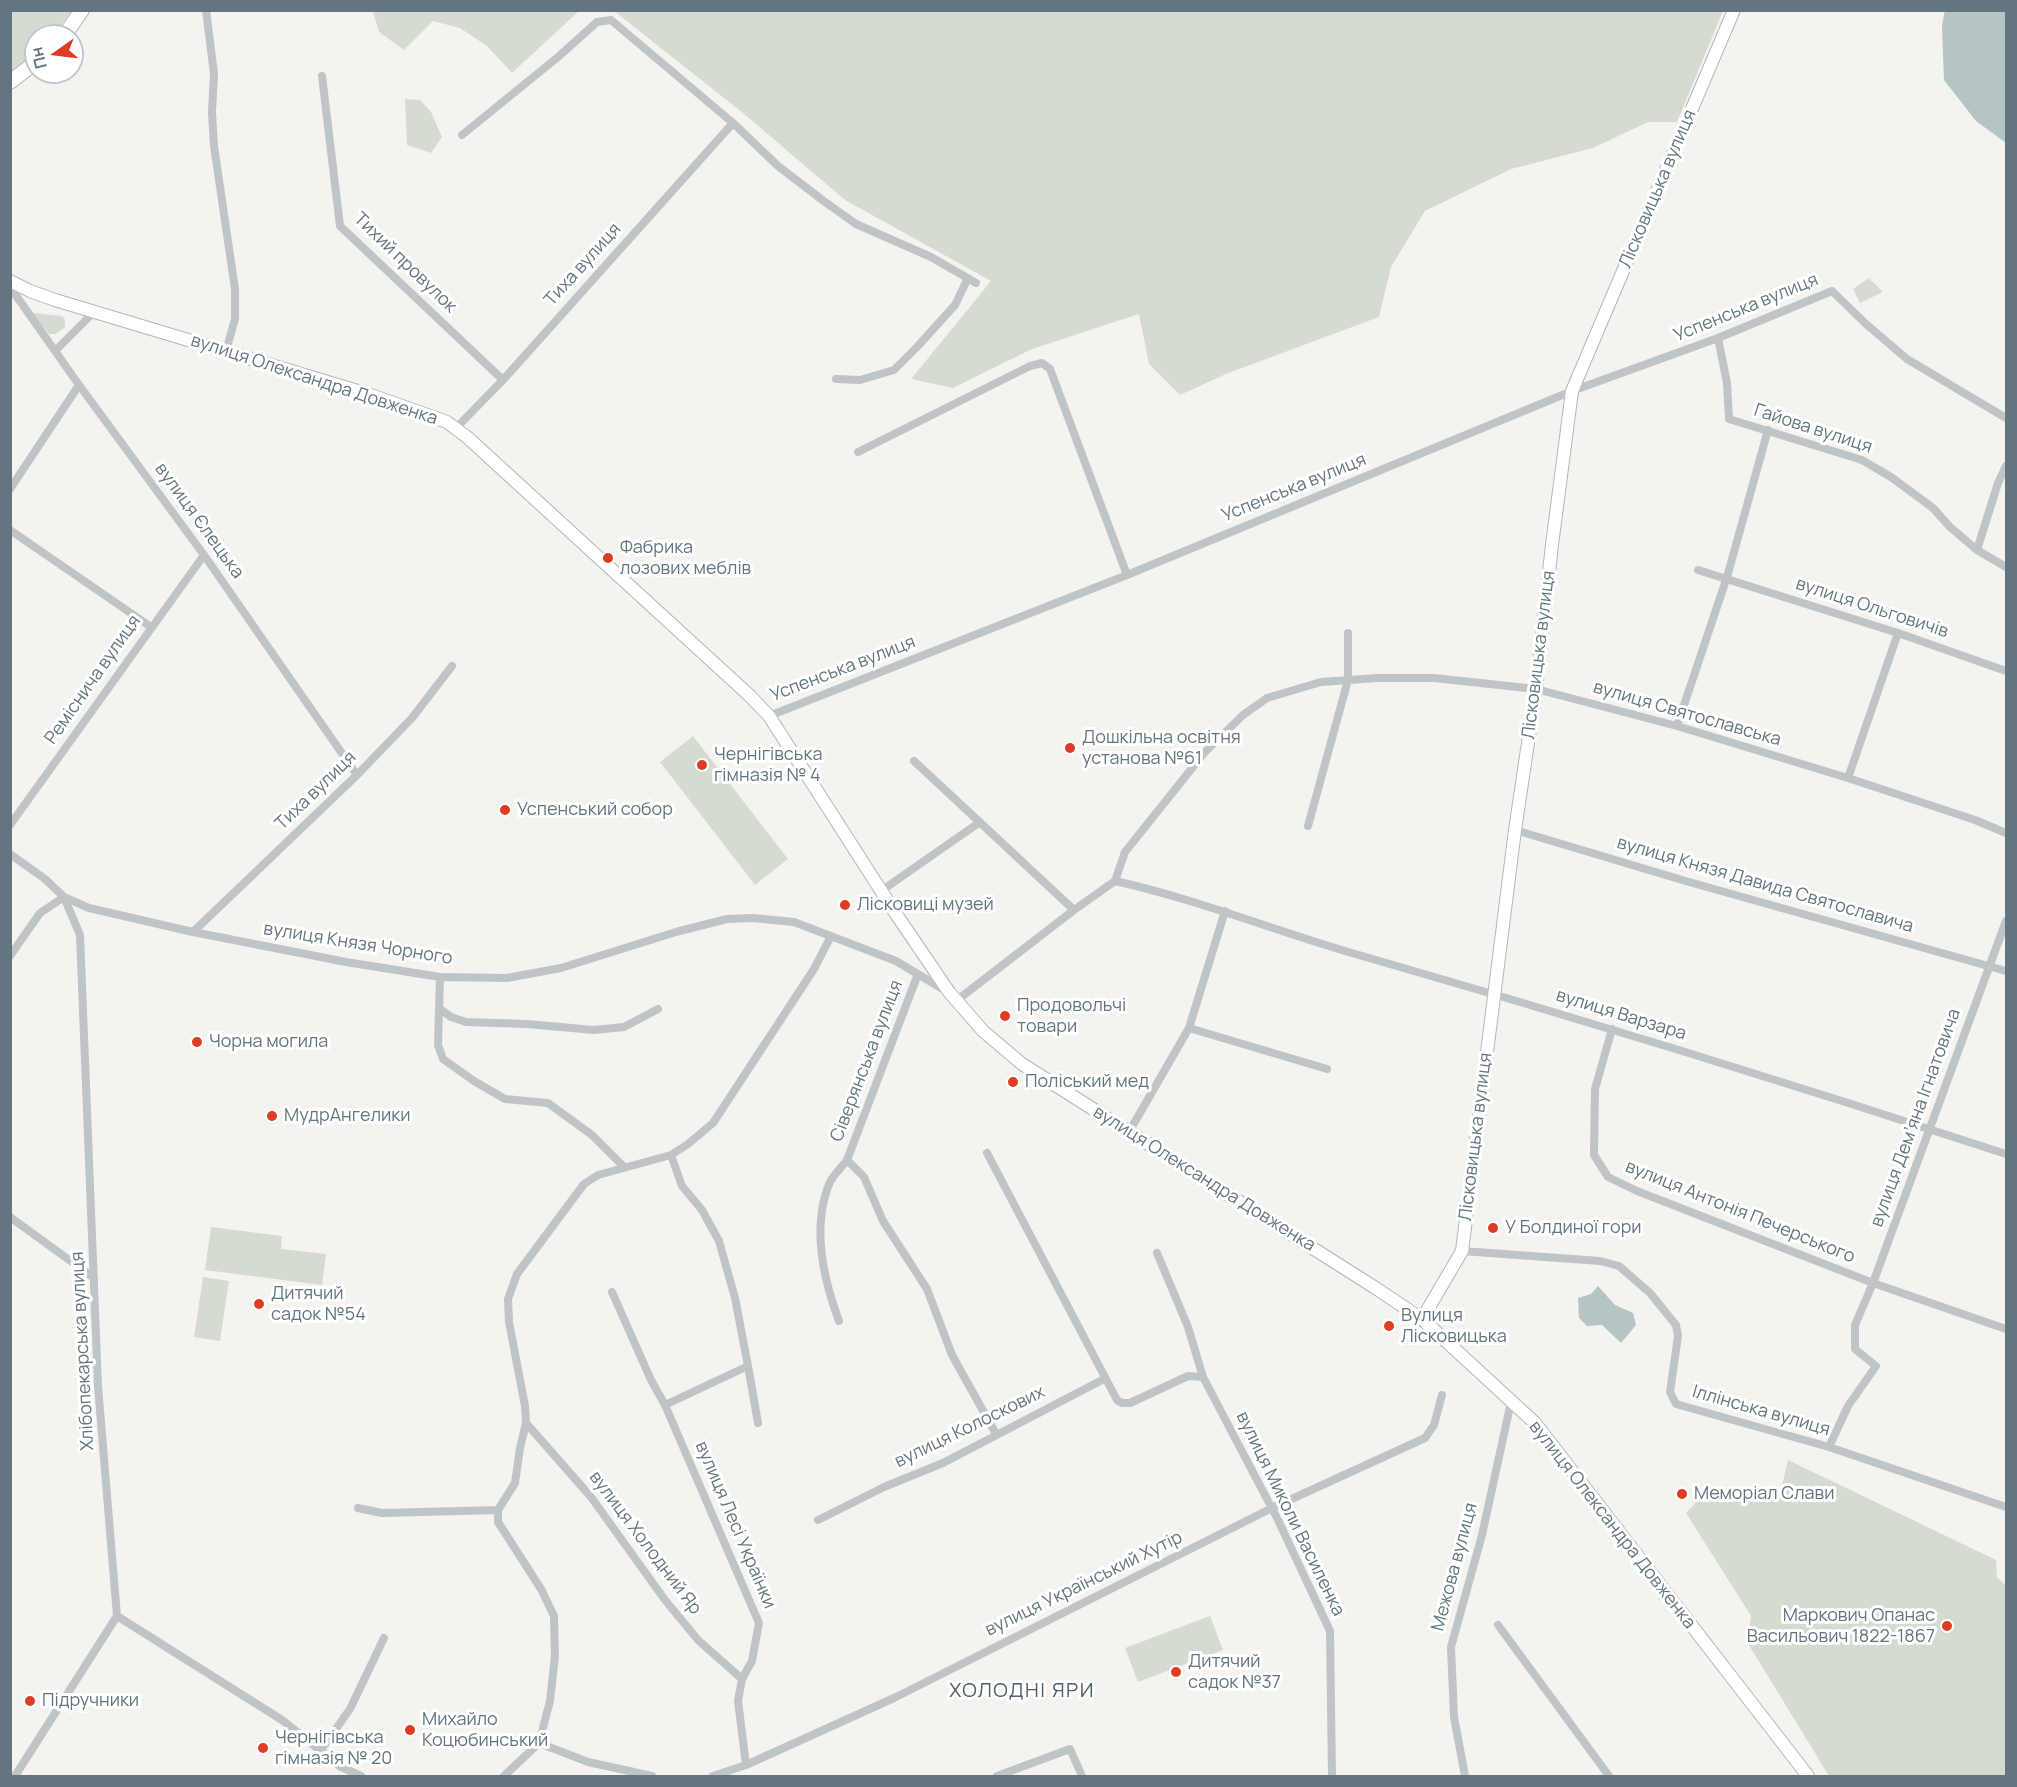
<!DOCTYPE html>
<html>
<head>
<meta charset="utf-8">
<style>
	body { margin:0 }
	#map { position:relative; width:2017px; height:1787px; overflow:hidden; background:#f4f3f0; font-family:Manrope,sans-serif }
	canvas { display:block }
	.frame { position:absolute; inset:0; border:12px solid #637680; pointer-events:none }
	.north { position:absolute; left:24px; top:24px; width:60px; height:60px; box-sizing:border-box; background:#fff; border:2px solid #c1c8cc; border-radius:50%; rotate:256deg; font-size:16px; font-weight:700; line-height:24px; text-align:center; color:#637680 }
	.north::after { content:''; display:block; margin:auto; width:21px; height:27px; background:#df3c24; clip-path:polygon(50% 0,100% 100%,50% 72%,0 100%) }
</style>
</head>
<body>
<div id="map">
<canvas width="2017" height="1787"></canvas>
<div class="frame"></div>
<div class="north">Пн</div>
</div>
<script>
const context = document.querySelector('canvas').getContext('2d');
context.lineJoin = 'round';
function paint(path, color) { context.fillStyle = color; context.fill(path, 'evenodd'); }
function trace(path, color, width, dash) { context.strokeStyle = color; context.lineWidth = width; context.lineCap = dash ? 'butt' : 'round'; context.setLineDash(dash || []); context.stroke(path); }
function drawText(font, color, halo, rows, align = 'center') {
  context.font = font + ' Manrope,sans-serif'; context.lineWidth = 6; context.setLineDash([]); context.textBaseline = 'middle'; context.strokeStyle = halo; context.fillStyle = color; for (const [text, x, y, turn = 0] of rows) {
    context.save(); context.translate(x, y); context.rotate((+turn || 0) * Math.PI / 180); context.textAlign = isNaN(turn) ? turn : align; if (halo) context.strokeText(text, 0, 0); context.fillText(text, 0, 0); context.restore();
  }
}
const green = new Path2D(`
	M11 11H72L52 36H36V52L11 73Z
	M373 11V10L579 11 512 73 487 46 460 28 433 21 404 50 379 32Z
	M614 11H1723L1677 122H1648L1593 148 1511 169 1425 211 1391 267 1379 317 1226 374 1180 395 1149 364 1139 314 1032 349 953 388 911 379 991 281 845 200 743 113Z
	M405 99 420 100 431 112 442 137 431 153 407 145Z
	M1869 278 1883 292 1860 303 1853 289Z
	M34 313 62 316 65 320V327L56 334H49L33 315Z
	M693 736 788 859 755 885 660 762Z
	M211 1227 282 1236 281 1249 326 1254 322 1285 205 1270Z
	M203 1277 229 1281 220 1341 194 1337Z
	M1788 1460 1996 1560 1997 1578 2006 1585V1776H1829L1747 1642 1751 1616 1686 1513 1710 1488 1780 1494Z
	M1210 1616 1223 1650 1138 1682 1125 1648Z`);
const water = new Path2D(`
	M1945 10 2006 11V143L1976 121 1944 80 1942 26Z
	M1598 1286 1615 1305 1633 1313 1636 1325 1621 1343 1602 1325 1587 1326 1579 1318 1578 1298 1591 1294Z`);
const minor = new Path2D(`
	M206 10 214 74 212 112 214 146 235 289V319L226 351
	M322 76 340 226 503 380
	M462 135 558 57 597 22 611 20 733 123 778 166 825 202 856 224 931 257 976 283
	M10 287 79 385 204 555 357 775
	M1718 338 1727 383 1729 419 1862 460 1891 477 1933 508 1950 527 1977 550 2006 567
	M55 351 95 311
	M836 379 860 380 894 370 917 347 955 305 968 278
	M456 428 503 380 733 123
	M858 452 1030 366 1042 363 1050 369 1127 575
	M10 489 79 385
	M10 530 151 627
	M1977 550 1998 483 2006 466
	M1698 570 1898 633 2006 671
	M769 716 1127 575 1572 391 1718 338 1832 291 1866 324 1907 359 2006 418
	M1677 726 1727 577 1768 430
	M914 761 1074 910
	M1848 778 1898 633
	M10 825 204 555
	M1308 826 1348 680V633
	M1515 830 1689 882 2006 971
	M10 854 45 879 64 897 89 908 193 932 346 962 440 977 507 978 561 968 676 932 727 919 753 918 794 922 896 961 946 991
	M1115 881C1196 899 1273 930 1352 953 1572 1016 1790 1083 2006 1154
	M881 891 980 822
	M193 932 357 775 412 718 452 666
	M10 956 40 913 64 897 80 935 98 1386 117 1616 15 1776
	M440 977 438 1045 443 1059 474 1081 505 1099 548 1103 592 1135 624 1167
	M956 1001 1074 910 1115 881 1125 852 1205 752 1243 715 1267 698 1321 682 1377 678H1434L1536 689 1677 726 1848 778 1975 820 2006 833
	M440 1009 451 1017 466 1022 527 1024 594 1030 624 1027 658 1009
	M1189 1028 1327 1069
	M1612 1029 1595 1089 1594 1155 1608 1177 1637 1191 1873 1283 2006 1329
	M1129 1132 1189 1028 1225 911
	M987 1153 1117 1400 1122 1403H1130L1188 1376 1203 1377
	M847 1160 864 1177 883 1221 927 1289 952 1355 996 1434
	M10 1217 94 1278
	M1462 1251 1600 1261 1619 1266 1650 1293 1676 1325 1678 1336 1670 1392 1676 1404 1829 1447 2006 1507
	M1157 1253 1188 1327 1203 1377 1278 1520 1330 1631 1332 1776
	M612 1292 651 1380 665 1405 759 1623 752 1661 742 1679 738 1701 746 1765
	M839 1321C823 1278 811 1226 830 1182 834 1174 842 1167 847 1160L918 974
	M748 1366 758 1423
	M665 1405 748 1366 735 1298 719 1241 702 1210 682 1186 671 1155
	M526 1423 591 1497 665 1600 698 1640 742 1679
	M1829 1447 1848 1406 1876 1366 1855 1349V1325L1873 1283 2006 921
	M358 1508 382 1513 498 1510
	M818 1520 884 1487 943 1463 1104 1379
	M117 1616 282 1720 341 1767 361 1776
	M1498 1625 1609 1776
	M539 1743 588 1762 652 1776
	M321 1750 350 1709 384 1638
	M504 1776 539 1743 550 1701 555 1656 554 1616 541 1589 498 1522V1510L515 1483 520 1448 526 1423 525 1406 509 1322 508 1299 517 1274 584 1184 598 1175 671 1155 688 1144 713 1123 814 969 831 936
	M713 1776 746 1765 894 1698 1272 1508 1425 1438 1434 1425 1442 1395
	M997 1776 1070 1749 1082 1776
	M1465 1776 1454 1717 1451 1647 1482 1535 1511 1402`);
const secondary = new Path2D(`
	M10 281 30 291 55 300 371 395 447 422 467 437 750 696 769 716 896 914 949 992 983 1031 1022 1064 1374 1287 1422 1319 1535 1423 1808 1776
	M1422 1319 1462 1251 1515 830 1536 689 1552 545 1572 391 1734 10`);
const primary = new Path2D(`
	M64 36 82 10
	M10 82 36 62`);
const markers = [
	[608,558,6,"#df3c24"],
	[1070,748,6,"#df3c24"],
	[702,765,6,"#df3c24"],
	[505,810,6,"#df3c24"],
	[845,905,6,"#df3c24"],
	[1005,1016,6,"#df3c24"],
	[197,1042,6,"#df3c24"],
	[1013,1082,6,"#df3c24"],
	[272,1116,6,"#df3c24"],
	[1493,1228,6,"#df3c24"],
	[259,1304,6,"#df3c24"],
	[1389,1326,6,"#df3c24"],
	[1682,1494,6,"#df3c24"],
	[1947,1626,6,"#df3c24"],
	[1176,1672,6,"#df3c24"],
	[30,1701,6,"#df3c24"],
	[410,1730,6,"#df3c24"],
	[263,1748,6,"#df3c24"]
];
const streetNames = [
	["Лісковицька вулиця",1658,189,-67],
	["Тихий провулок",405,263,44],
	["Тиха вулиця",583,265,-48],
	["Успенська вулиця",1746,308,-22],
	["вулиця Олександра Довженка",314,380,18],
	["Гайова вулиця",1813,429,18],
	["Успенська вулиця",1294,488,-22],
	["вулиця Єлецька",199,521,54],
	["вулиця Ольговичів",1872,608,18],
	["Лісковицька вулиця",1539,655,-83],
	["Успенська вулиця",843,669,-21],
	["Реміснича вулиця",93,680,-55],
	["вулиця Святославська",1687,714,16],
	["Тиха вулиця",316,791,-44],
	["вулиця Князя Давида Святославича",1765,885,16],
	["вулиця Князя Чорного",358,944,9],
	["вулиця Варзара",1621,1015,17],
	["Сіверянська вулиця",867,1061,-69],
	["вулиця Демʼяна Ігнатовича",1916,1118,-70],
	["Лісковицька вулиця",1476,1137,-83],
	["вулиця Олександра Довженка",1204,1179,32],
	["вулиця Антонія Печерського",1740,1212,22],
	["Хлібопекарська вулиця",83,1351,-93],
	["Іллінська вулиця",1761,1411,16],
	["вулиця Колоскових",970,1427,-26],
	["вулиця Миколи Василенка",1290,1514,64],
	["вулиця Лесі Українки",735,1525,67],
	["вулиця Олександра Довженка",1612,1525,52],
	["вулиця Холодний Яр",645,1543,53],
	["Межова вулиця",1455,1567,-75],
	["вулиця Український Хутір",1084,1584,-26]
];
const poiNames = [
	["Фабрика",620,548],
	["лозових меблів",620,569],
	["Дошкільна освітня",1082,738],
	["установа №61",1082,759],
	["Чернігівська",714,755],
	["гімназія № 4",714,776],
	["Успенський собор",517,810],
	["Лісковиці музей",857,905],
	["Продовольчі",1017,1006],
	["товари",1017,1027],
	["Чорна могила",209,1042],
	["Поліський мед",1025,1082],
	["МудрАнгелики",284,1116],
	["У Болдиної гори",1505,1228],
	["Дитячий",271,1294],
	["садок №54",271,1315],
	["Вулиця",1401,1316],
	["Лісковицька",1401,1337],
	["Меморіал Слави",1694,1494],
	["Маркович Опанас",1935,1616,"right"],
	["Васильович 1822-1867",1935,1637,"right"],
	["Дитячий",1188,1662],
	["садок №37",1188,1683],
	["Підручники",42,1701],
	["Михайло",422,1720],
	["Коцюбинський",422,1741],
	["Чернігівська",275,1738],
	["гімназія № 20",275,1759]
];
const neighbourhoodNames = [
	["ХОЛОДНІ ЯРИ",1022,1691]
];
paint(green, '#d6dbd1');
paint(water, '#b6c4c6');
trace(secondary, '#b1b7ba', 14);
trace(primary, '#b2b7ba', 16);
trace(minor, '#bfc4c6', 8);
trace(secondary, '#fff', 12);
trace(primary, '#fff', 14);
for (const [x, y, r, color] of markers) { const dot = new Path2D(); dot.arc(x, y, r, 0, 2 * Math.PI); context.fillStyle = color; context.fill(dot); trace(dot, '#fff', 2); }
drawText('18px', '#637680', '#fff', streetNames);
drawText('18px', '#637680', '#fff', poiNames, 'left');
context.letterSpacing = '1.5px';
drawText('20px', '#515f66', '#fff', neighbourhoodNames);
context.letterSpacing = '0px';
</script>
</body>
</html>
